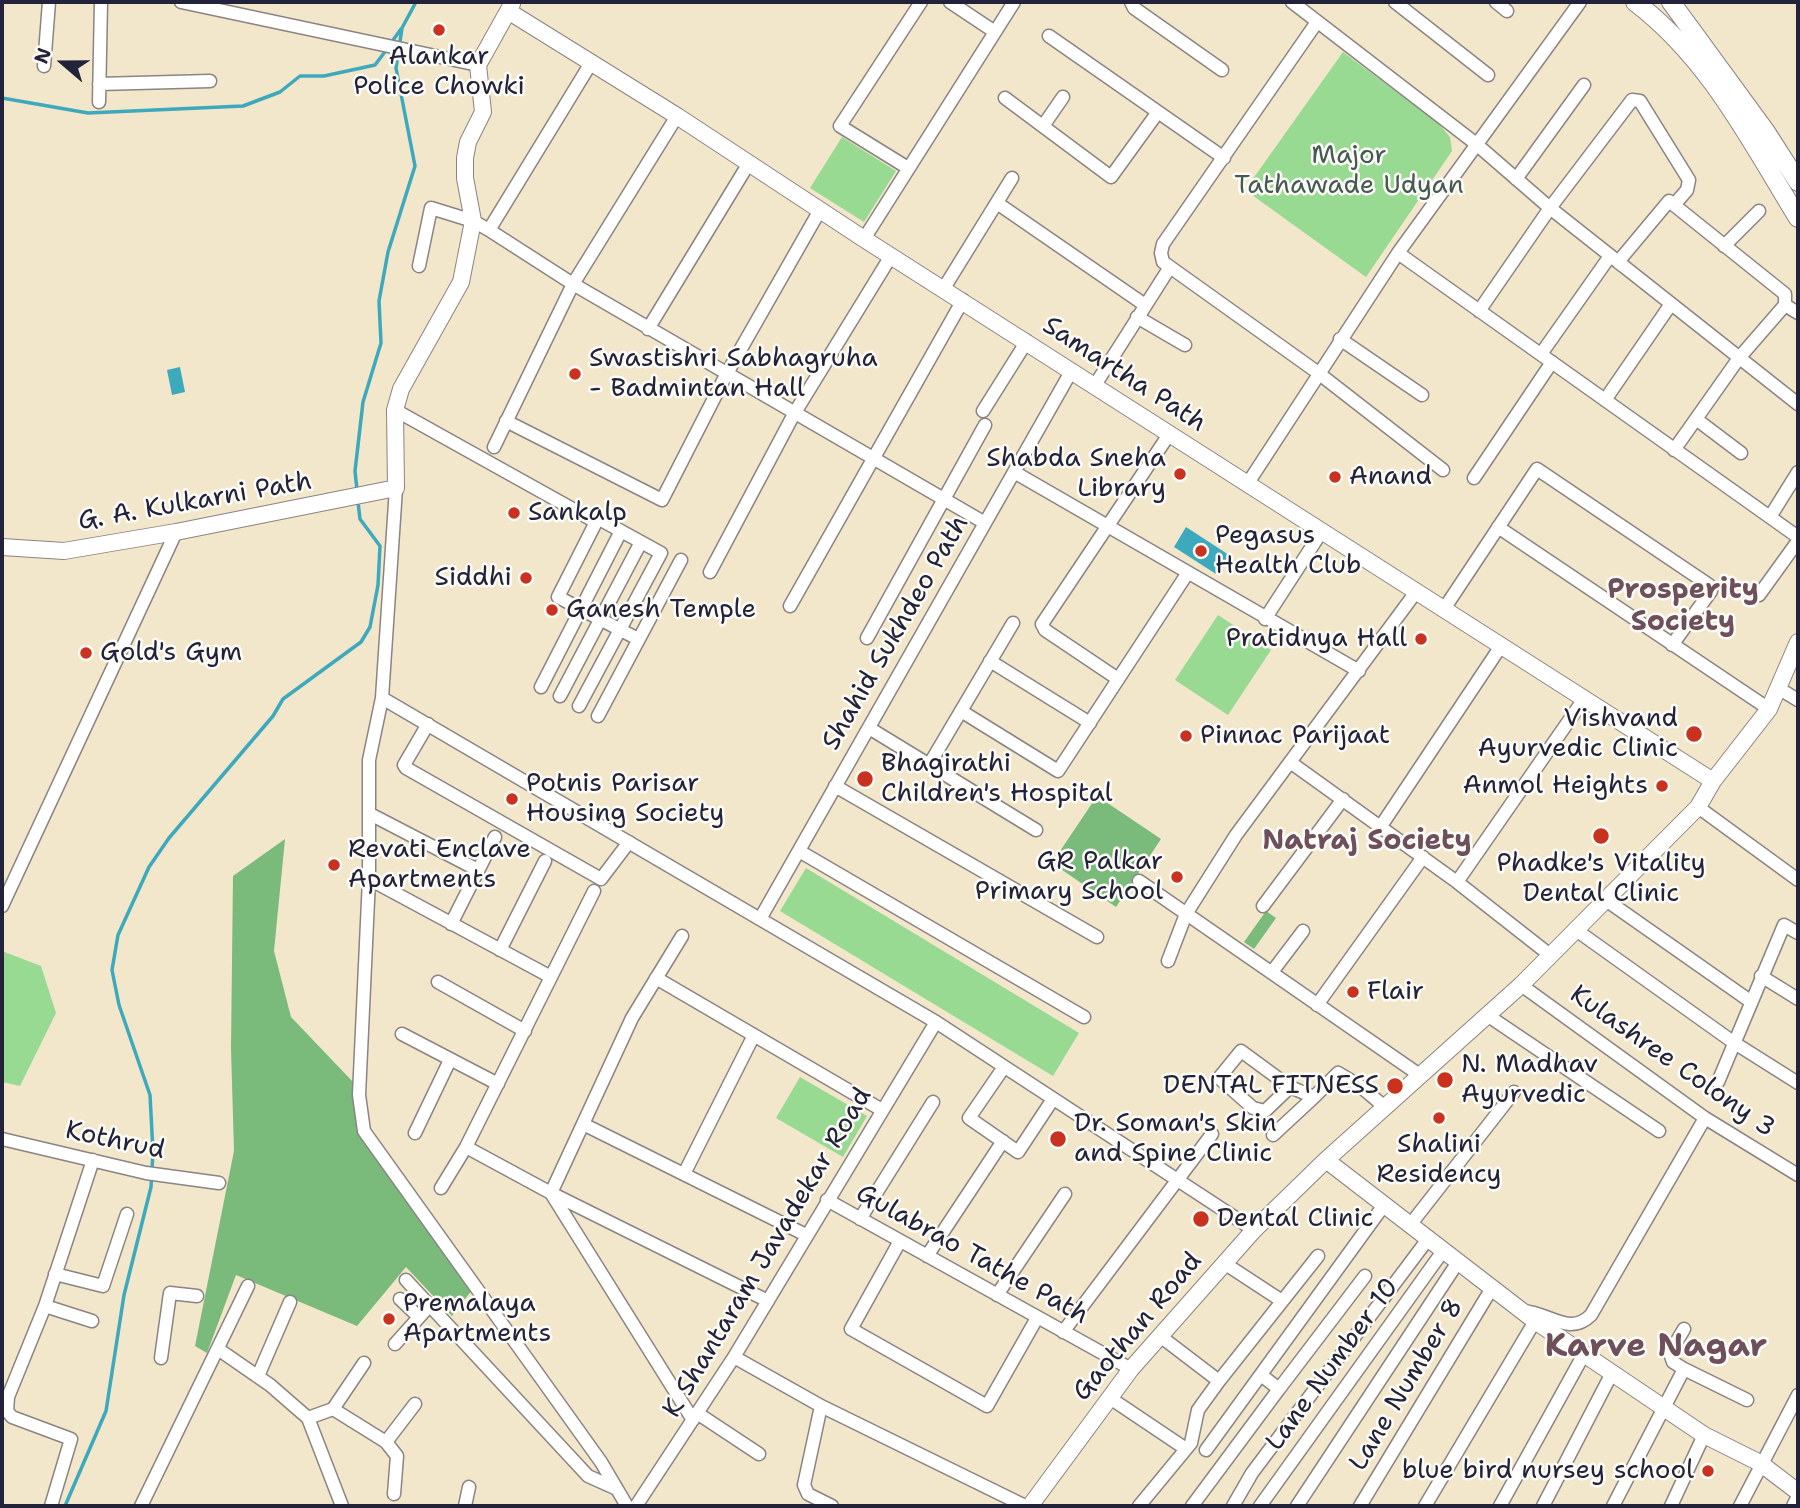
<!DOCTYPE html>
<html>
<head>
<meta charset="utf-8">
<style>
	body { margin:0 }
	#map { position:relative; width:1800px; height:1508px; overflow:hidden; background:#f2e6cb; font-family:"Shantell Sans",sans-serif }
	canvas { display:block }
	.frame { position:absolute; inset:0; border:4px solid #22223b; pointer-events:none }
	.north { position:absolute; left:28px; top:28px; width:70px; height:70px; -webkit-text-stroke:5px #fdfcf7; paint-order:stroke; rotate:290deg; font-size:19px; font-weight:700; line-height:28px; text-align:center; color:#22223b }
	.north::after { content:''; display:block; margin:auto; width:24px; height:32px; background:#22223b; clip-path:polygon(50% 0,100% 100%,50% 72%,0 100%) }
</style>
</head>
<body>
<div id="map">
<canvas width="1800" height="1508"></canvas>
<div class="frame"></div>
<div class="north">N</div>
</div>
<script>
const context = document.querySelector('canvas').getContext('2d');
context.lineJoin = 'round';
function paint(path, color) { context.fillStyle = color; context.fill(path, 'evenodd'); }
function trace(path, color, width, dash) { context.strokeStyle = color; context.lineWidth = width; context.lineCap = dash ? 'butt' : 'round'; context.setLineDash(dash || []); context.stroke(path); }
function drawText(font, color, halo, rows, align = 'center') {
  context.font = font + ' "Shantell Sans",sans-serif'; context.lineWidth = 5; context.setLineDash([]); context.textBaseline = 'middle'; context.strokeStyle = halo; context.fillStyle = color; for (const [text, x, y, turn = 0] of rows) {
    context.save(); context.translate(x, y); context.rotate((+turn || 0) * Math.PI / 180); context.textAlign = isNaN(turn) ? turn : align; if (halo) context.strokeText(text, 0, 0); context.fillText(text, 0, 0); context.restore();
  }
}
const green = new Path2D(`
	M1343 52 1438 123 1450 137 1452 151 1366 277 1245 190Z
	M842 137 896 171 864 222 810 188Z
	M1218 615 1271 650 1228 715 1175 680Z
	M806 868 1079 1033 1053 1076 780 911Z
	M2 951 41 966 56 1013 20 1086 2 1082Z
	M800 1077 867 1116 843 1157 776 1118Z`);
const forest = new Path2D(`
	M1097 796 1161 839 1116 907 1052 863Z
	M285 839 274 951 291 1017 353 1082 360 1134 472 1290 452 1316 406 1267 357 1326 236 1275 207 1353 195 1346 234 1151 231 1049 233 876Z
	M1266 911 1276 918 1254 949 1244 942Z`);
const water = new Path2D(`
	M180 367 185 392 172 395 167 370Z
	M1186 527 1229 555 1216 574 1174 547Z`);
const stream = new Path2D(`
	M391 43 401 29
	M2 98 88 113 243 106 280 92 300 76H324L375 65 387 49
	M357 490 355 471 363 402 381 343 379 301 388 252 415 166 396 68 402 28 416 2
	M65 1506 106 1411 124 1295 151 1187 153 1152 150 1095 119 1005 112 970 118 935 149 867 169 838 273 716 283 699 361 642 370 627 378 585 380 546 360 519 358 502`);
const minor = new Path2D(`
	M181 2 478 65
	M950 2 995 32
	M1131 2 1134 8 1222 70
	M1292 2 1475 143 1550 208 1798 404
	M1395 2 1488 75
	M1496 2 1507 11
	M1317 22 1163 244 1161 253 1163 262 1317 372 1443 470
	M1049 36 1224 158
	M44 66 49 2
	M99 84 210 81
	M1005 98 1111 177 1158 112
	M99 102 101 2
	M1043 126 1063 97
	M908 168 840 126 921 2
	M1516 179 1584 85
	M997 203 1145 305
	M1674 205 1785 294V305L1739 358 1674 450
	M489 230 591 63
	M864 239 1014 2
	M1724 246 1759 211
	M1398 253 1798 537
	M419 266 431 208 473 221 489 230 573 284 985 523
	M944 288 1012 178
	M1785 305 1798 313
	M1479 311 1550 208 1632 100 1640 101 1689 180 1687 190 1674 205 1669 201 1618 262 1623 266
	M1137 317 1185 345
	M648 329 749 163
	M1340 339 1422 395
	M1541 354 1610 256
	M1095 385 1170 267
	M1605 400 1671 304
	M395 410 596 522 558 597 638 639
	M983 411 1027 341
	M1696 419 1741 453
	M506 421 662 500 726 375 820 210
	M494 447 573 284 677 116
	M1014 472 1359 671
	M1474 478 1552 362
	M1248 483 1398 253 1580 2
	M396 488 382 698 369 760V879L359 1095 364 1131 601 1462 627 1506
	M1770 517 1798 472
	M1498 527 1769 709
	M710 572 794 414 891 256
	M1759 595 1798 541
	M790 606 963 300
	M1444 609 1537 469 1709 585 1711 591 1672 645
	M1265 619 1322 531
	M867 638 985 425
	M990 661 1090 723
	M1118 679 1045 630 1042 624 1170 433
	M541 687 621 531
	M1778 688 1798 700
	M560 696 641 542
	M382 698 936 1022 1254 1230
	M579 706 661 553 601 520 596 522
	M961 711 1058 771 1187 574
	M598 716 681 560
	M428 724 404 765 406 768 601 879 629 842
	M869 728 1036 830
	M1290 762 1457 882 1550 955
	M929 765 1013 623
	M835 786 1097 937
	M1698 807 1798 880
	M370 814 478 870
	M1381 826 1501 646
	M799 851 1084 1017
	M369 879 551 977
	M1139 881 1421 1076
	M1457 882 1584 699
	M1606 900 1750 1001
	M2 906 176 532
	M1263 906 1343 799
	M760 919 1072 370
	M451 924 495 837
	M1576 930 1733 1042 1798 1083
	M682 936 632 1018 551 1193 768 1301
	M500 950 545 861
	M1168 961 1186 914 1236 835 1416 592
	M1272 972 1303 931
	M1761 976 1798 999
	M656 978 882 1110
	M438 982 525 1031
	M1521 985 1705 1118 1798 1175
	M1317 1005 1423 857
	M1487 1015 1659 1131
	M402 1034 498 1084
	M1004 1067 969 1118 1018 1152 1053 1099
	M1718 1082 1784 925 1798 933
	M1290 1087 1241 1051 1219 1078 1253 1108 1265 1111 1290 1087 1314 1097 1338 1073 1360 1086 1386 1108
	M583 1124 806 1235
	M415 1133 450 1060
	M1273 1135 1314 1097
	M2 1139 146 1173 219 1183
	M466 1147 551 1193 693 1420
	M684 1174 754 1035
	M441 1188 466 1147 594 891
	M827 1200 1131 1369
	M860 1219 933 1102
	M1410 1225 1514 1092
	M900 1241 851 1329 987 1406 1037 1318
	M927 1256 1003 1141
	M1224 1263 1282 1301
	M55 1274 103 1286 127 1214
	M406 1280 588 1476 617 1489
	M997 1295 1065 1194
	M400 1299 419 1317
	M45 1306 92 1321
	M1522 1311C1549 1312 1569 1337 1591 1315L1705 1118
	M1063 1332 1212 1134
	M1160 1336 1219 1381
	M395 1344 430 1305
	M218 1349 270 1385 308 1418 342 1506
	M734 1357 821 1406 1025 1506
	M161 1358 170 1293 197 1296
	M1684 1369 1747 1400
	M258 1376 290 1302
	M1279 1389 1365 1276
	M1110 1398 1186 1449
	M821 1406 804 1485 808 1494 832 1506
	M333 1409 364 1363
	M697 1413 759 1454
	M308 1418 333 1409 386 1442 397 1456 394 1494
	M386 1442 415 1404
	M1206 1450 1384 1205
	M51 1506 71 1439 12 1417 7 1411 8 1397 45 1306 93 1160
	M141 1506 248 1286
	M465 1506 469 1487
	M636 1506 734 1357 936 1022
	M1139 1506 1191 1443 1198 1410 1219 1381 1318 1256
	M1192 1506 1279 1389 1261 1375
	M1233 1506 1252 1473 1428 1239
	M1260 1506 1443 1251
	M1297 1506 1458 1262
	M1360 1506 1492 1288
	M1425 1506 1535 1321
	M1500 1506 1584 1354
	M1543 1506 1612 1373
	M1613 1506 1684 1369 1673 1362 1670 1353 1684 1329
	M1671 1506 1704 1435
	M1740 1506 1798 1395
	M1793 1506 1798 1496`);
const tertiary = new Path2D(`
	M508 11 677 116 864 239 1713 781
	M2 547 64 551 176 532 396 488 395 410 401 389 461 282 473 221 465 178V158L468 142 483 112 478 65 512 4
	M1326 1160 1535 1321 1704 1435 1760 1463 1798 1492
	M1030 1506 1131 1369 1254 1230 1326 1160 1521 985 1698 807 1713 781 1769 709 1798 642`);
const secondary = new Path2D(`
	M1635 2C1709 58 1750 140 1798 218
	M1671 2 1766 132 1798 182`);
const markers = [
	[439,30,7,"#c8321e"],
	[575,374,7,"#c8321e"],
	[1180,474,7,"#c8321e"],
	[1335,477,7,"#c8321e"],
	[514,513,7,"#c8321e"],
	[1201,551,7,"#c8321e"],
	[526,578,7,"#c8321e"],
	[552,610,7,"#c8321e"],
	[1421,639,7,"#c8321e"],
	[86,653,7,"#c8321e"],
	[1694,734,9,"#c8321e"],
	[1186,736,7,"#c8321e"],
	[865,779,9,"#c8321e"],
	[1662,786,7,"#c8321e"],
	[512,799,7,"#c8321e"],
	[1601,836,9,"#c8321e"],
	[334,865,7,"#c8321e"],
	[1177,877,7,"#c8321e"],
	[1353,992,7,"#c8321e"],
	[1445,1080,9,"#c8321e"],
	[1395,1086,9,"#c8321e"],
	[1439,1118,7,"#c8321e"],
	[1058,1139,9,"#c8321e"],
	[1201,1219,9,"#c8321e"],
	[389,1319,7,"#c8321e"],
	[1708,1471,7,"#c8321e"]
];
const poiNames = [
	["Alankar",439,57,"center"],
	["Police Chowki",439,87,"center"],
	["Swastishri Sabhagruha",589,359],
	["- Badmintan Hall",589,389],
	["Shabda Sneha",1166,459,"right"],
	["Library",1166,489,"right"],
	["Anand",1349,477],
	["Sankalp",528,513],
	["Pegasus",1215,536],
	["Health Club",1215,566],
	["Siddhi",512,578,"right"],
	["Ganesh Temple",566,610],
	["Pratidnya Hall",1407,639,"right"],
	["Gold's Gym",100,653],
	["Vishvand",1678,719,"right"],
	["Ayurvedic Clinic",1678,749,"right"],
	["Pinnac Parijaat",1200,736],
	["Bhagirathi",881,764],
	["Children's Hospital",881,794],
	["Potnis Parisar",526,784],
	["Housing Society",526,814],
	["Anmol Heights",1648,786,"right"],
	["Revati Enclave",348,850],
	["Apartments",348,880],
	["GR Palkar",1163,862,"right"],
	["Primary School",1163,892,"right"],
	["Phadke's Vitality",1601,864,"center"],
	["Dental Clinic",1601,894,"center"],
	["Flair",1367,992],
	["N. Madhav",1461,1065],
	["Ayurvedic",1461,1095],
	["DENTAL FITNESS",1379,1086,"right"],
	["Dr. Soman's Skin",1074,1124],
	["and Spine Clinic",1074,1154],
	["Shalini",1439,1145,"center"],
	["Residency",1439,1175,"center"],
	["Dental Clinic",1217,1219],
	["Premalaya",403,1304],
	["Apartments",403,1334],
	["blue bird nursey school",1694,1471,"right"]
];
const parkNames = [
	["Major",1349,156],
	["Tathawade Udyan",1349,186]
];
const streetNames = [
	["Samartha Path",1124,375,33],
	["G. A. Kulkarni Path",195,502,-10],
	["Shahid Sukhdeo Path",896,633,-60],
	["Kulashree Colony 3",1672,1062,35],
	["Kothrud",115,1141,12],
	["K Shantaram Javadekar Road",768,1253,-59],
	["Gulabrao Tathe Path",972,1255,29],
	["Gaothan Road",1138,1327,-50],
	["Lane Number 10",1333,1365,-54],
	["Lane Number 8",1407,1385,-59]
];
const neighbourhoodNames = [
	["Prosperity",1683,591],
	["Society",1683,623],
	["Natraj Society",1367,842]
];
const districtNames = [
	["Karve Nagar",1656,1347]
];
paint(green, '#98da91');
paint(forest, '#7aba7b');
paint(water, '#3da9bd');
trace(stream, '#3da9bd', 3.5);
trace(minor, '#8a8483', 15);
trace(tertiary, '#8a8483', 18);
trace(secondary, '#8a8483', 20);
trace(minor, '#fff', 12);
trace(tertiary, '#fff', 16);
trace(secondary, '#fff', 18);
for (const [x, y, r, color] of markers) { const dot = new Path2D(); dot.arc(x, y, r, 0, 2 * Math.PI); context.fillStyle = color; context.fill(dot); trace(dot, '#fdfcf7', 2.5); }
drawText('26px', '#22223b', '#fdfcf7', poiNames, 'left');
drawText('26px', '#455955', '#fdfcf7', parkNames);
drawText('26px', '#22223b', '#fdfcf7', streetNames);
drawText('bold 28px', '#6d505c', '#fdfcf7', neighbourhoodNames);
drawText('bold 33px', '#6d505c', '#fdfcf7', districtNames);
</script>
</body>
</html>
